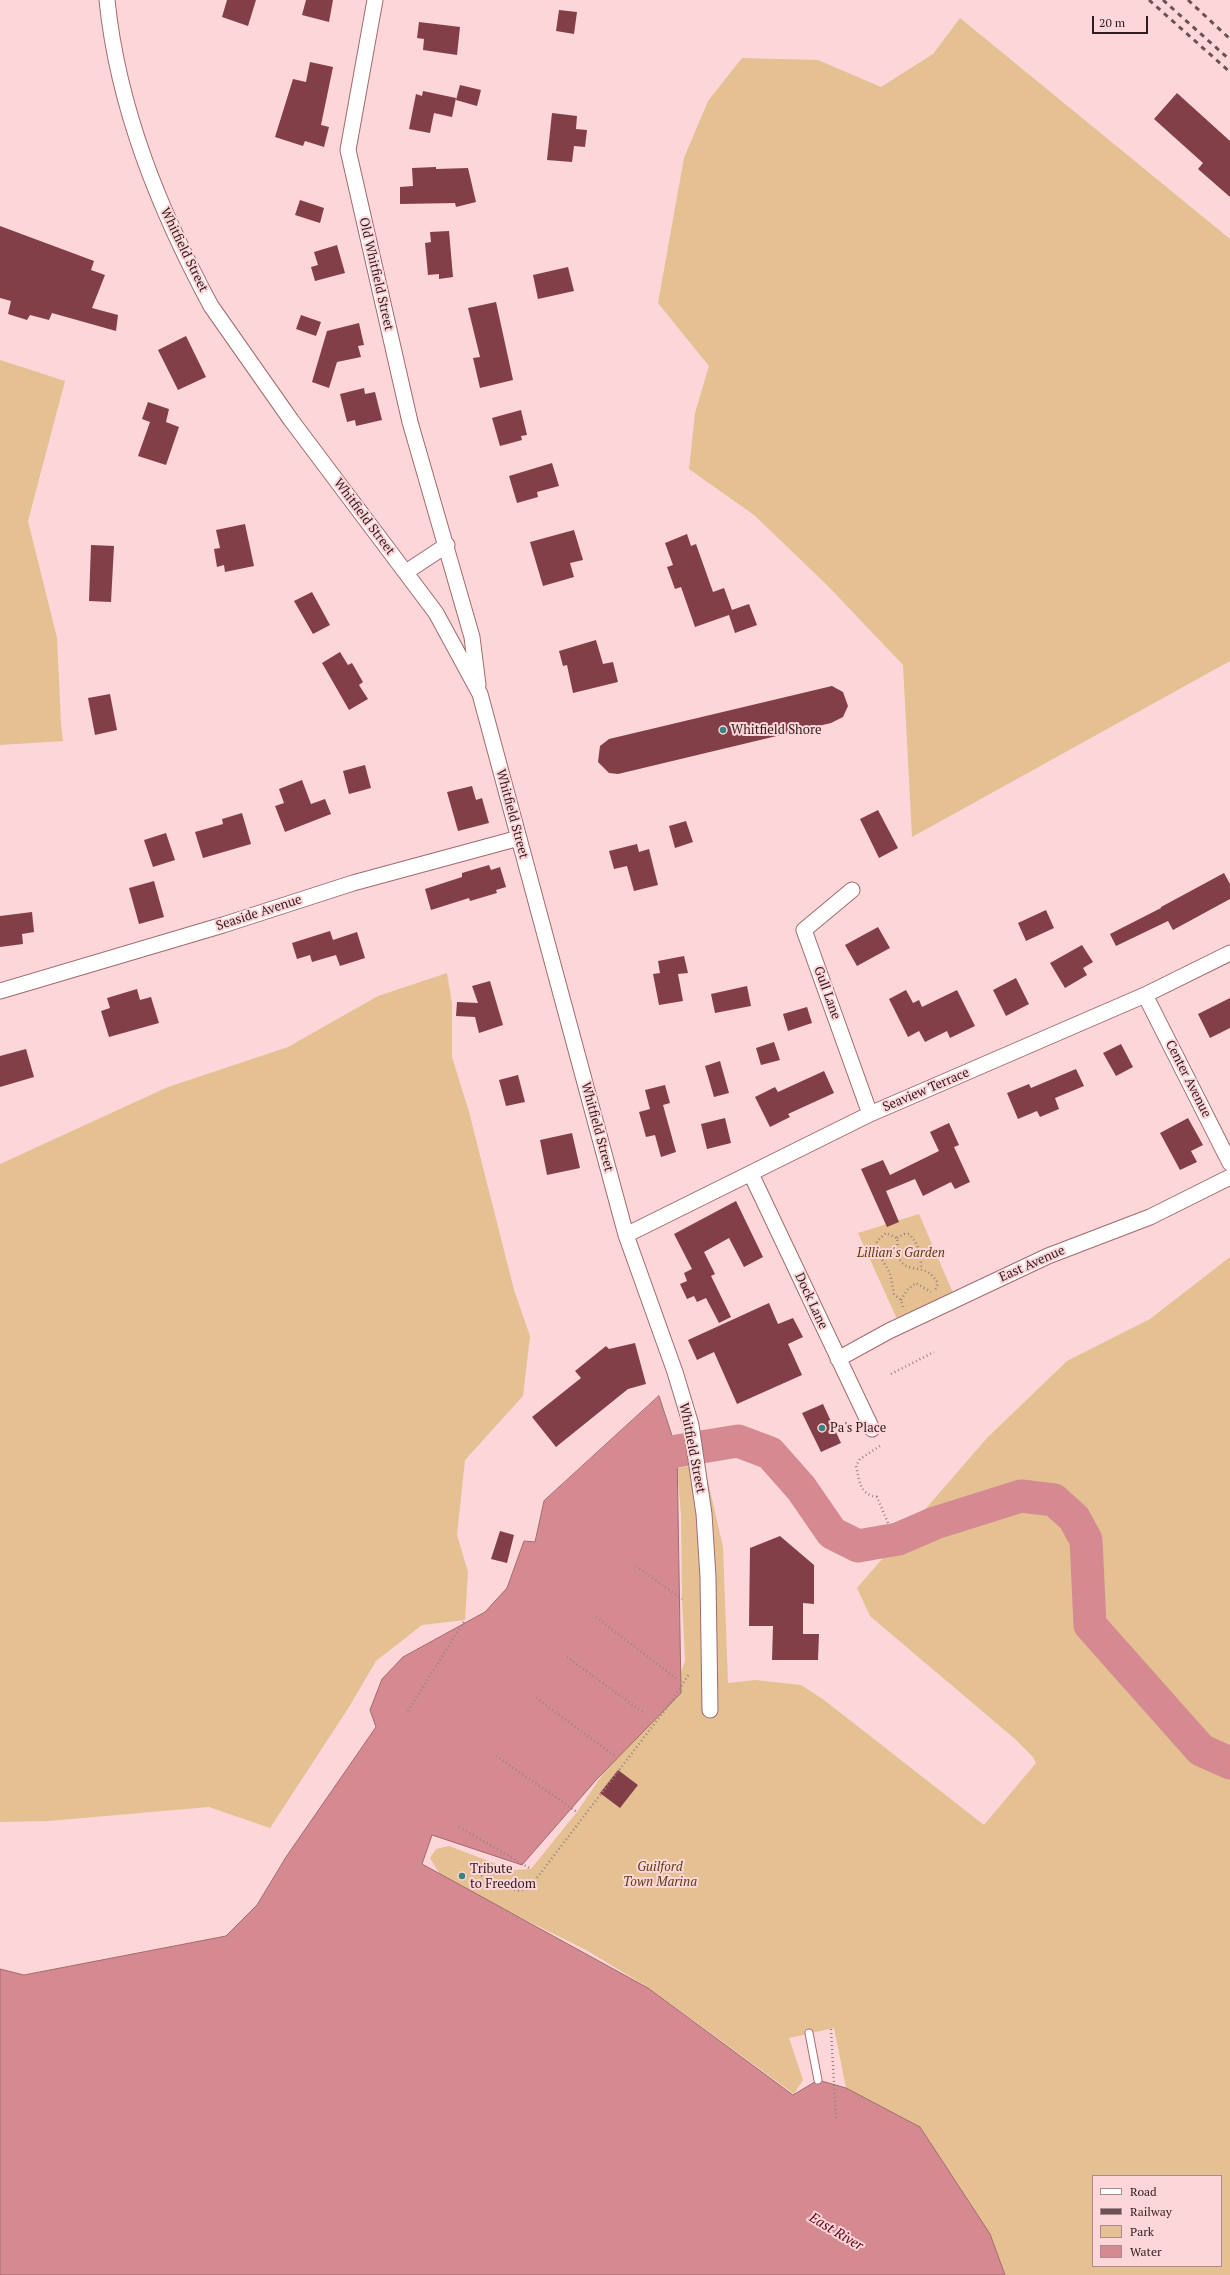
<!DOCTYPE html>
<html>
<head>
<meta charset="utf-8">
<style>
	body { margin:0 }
	#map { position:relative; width:1230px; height:2275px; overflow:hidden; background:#fcd6d8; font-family:"PT Serif",serif }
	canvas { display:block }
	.legend { position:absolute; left:1092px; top:2175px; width:130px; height:92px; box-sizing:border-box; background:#fcd6d8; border:1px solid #ab8b8e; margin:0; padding:5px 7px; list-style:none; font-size:12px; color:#321b1e }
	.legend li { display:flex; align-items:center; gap:8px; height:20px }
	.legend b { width:20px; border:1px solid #ab8b8e }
	.scale { position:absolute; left:1092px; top:16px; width:56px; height:18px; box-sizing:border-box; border:2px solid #321b1e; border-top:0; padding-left:5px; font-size:12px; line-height:14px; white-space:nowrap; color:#321b1e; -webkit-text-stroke:3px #fcd6d8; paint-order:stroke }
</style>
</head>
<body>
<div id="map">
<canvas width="1230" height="2275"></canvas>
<ul class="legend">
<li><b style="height:5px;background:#fff"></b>Road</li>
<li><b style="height:5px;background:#6c5053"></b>Railway</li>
<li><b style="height:11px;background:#e4c092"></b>Park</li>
<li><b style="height:11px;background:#d58a92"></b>Water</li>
</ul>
<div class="scale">20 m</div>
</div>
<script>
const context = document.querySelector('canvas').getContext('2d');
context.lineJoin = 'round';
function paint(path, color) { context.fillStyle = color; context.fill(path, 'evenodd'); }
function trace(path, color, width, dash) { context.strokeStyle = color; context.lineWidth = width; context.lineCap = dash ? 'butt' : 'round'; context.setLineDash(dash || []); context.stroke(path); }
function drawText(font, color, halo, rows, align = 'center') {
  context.font = font + ' "PT Serif",serif'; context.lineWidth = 4; context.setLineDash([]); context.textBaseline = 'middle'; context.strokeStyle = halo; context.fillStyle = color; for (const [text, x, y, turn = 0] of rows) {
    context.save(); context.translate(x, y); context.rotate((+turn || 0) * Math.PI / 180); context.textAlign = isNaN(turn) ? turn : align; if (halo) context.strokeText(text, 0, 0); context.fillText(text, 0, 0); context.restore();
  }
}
const green = new Path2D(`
	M960 18 1230 239V661L912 837 903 665 827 585 754 515 689 469 695 413 709 366 658 303 684 158 708 101 742 58 818 60 881 87 933 54Z
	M0 360 65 381 28 521 57 638 61 724 63 741 0 745Z
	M447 973 452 1004V1057L469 1112 514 1290 530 1336 523 1396 465 1460 457 1535 468 1572 465 1620 422 1625 376 1661 349 1707 270 1828 209 1807 48 1821 0 1822V1164L168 1087 288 1047 378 996Z
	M919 1214 953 1293 897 1319 858 1233Z
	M1230 1257V2275H1005L990 2234 920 2127 846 2088 834 2028 789 2038 803 2080 794 2094 646 1986 586 1950 442 1878 430 1858 436 1849 449 1846 512 1870 531 1869 577 1812 644 1713 678 1680 685 1661 682 1599 681 1515 677 1468 704 1464 723 1547 728 1683 755 1680 801 1685 824 1700 984 1825 1036 1763 1033 1757 1015 1739 870 1616 857 1588 987 1438 1067 1361 1150 1319ZM1093 2176H1221V2266H1093Z`);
const water = new Path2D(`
	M659 1396 677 1451 681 1693 597 1779 522 1865 432 1835 422 1864 648 1988 793 2095 818 2080 846 2088 920 2127 990 2234 1005 2275H0V1969L24 1975 226 1936 257 1905 286 1857 376 1727 370 1710 382 1679 403 1657 485 1612 507 1588 524 1541 535 1542 544 1501Z`);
const river = new Path2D(`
	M677 1451 738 1441 770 1453 801 1488 832 1533 858 1546 898 1539 935 1523 1021 1496 1054 1500 1074 1518 1086 1540 1090 1625 1201 1750 1230 1763`);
const building = new Path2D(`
	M227 0H256L248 26 222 17Z
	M306 0H333L329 22 302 15Z
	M559 10 577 12 574 34 556 31Z
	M419 22 460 27 457 55 423 50 424 39 417 38Z
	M310 62 333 67 321 125 329 127 324 147 305 141 303 146 275 137 293 79 306 82Z
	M460 85 481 90 477 106 456 100Z
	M423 91 456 98 452 117 434 113 430 133 409 129 416 94 422 96Z
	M1177 93 1230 141V197L1198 169 1203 163 1154 119Z
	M552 113 577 116 576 129 587 130 585 147 574 146 572 162 547 160Z
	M436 167V169L468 168 476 202 456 207 455 203 400 204V187L413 186 412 168Z
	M300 200 324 208 320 223 295 215Z
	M0 226 94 261 91 270 105 275 92 308 118 315 116 331 52 313 49 320 30 315 27 320 8 314 11 301 0 298Z
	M449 231 453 277 439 279V274L428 275 425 243 431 242 430 232Z
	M337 245 345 273 315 281 311 267 318 265 314 252Z
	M568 267 574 291 538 299 533 275Z
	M496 302 513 380 480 388 473 358 480 357 468 308Z
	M301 315 321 322 316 336 296 329Z
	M359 323 364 345 358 346 361 357 337 362 329 388 312 382 327 331Z
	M186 336 206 377 178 390 158 350Z
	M364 388 365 394 375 392 382 420 356 426 355 420 347 422 340 394Z
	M148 402 169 409 166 422 179 427 166 465 138 456 150 422 142 419Z
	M521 410 527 435 521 436 522 440 500 446 492 418Z
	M552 463 559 486 537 492 538 497 517 503 509 476Z
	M245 524 254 566 225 572 224 565 217 567 214 549 220 548 216 530Z
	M574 530 583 560 570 563 574 577 543 586 530 542Z
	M687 534 691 546 696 544 713 592 724 588 732 610 749 604 757 625 735 633 729 615 695 627 681 587 675 589 667 567 673 565 665 543Z
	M91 545 114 546 111 602 89 601Z
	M312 592 330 625 313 634 294 601Z
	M596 640 603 664 613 662 618 682 573 693 567 665 563 666 559 651Z
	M340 652 348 665 352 663 363 682 359 685 368 699 349 710 322 663Z
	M832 686 843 692 848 706 843 717 831 723 618 774 609 773 598 762 600 746 609 739Z
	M110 694 117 730 95 735 88 698Z
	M365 765 371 788 349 794 343 771Z
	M302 780 311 804 325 799 331 814 285 832 275 806 284 803 279 789Z
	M472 786 476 800 482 798 489 823 458 831 447 792Z
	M878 810 898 848 879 858 860 819Z
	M242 813 251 844 203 858 195 832 223 824 222 819Z
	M686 821 693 842 675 848 669 826Z
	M166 833 175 860 153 867 144 840Z
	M637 844 639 852 649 849 658 885 634 891 627 866 614 869 609 851Z
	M489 865 491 870 500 867 506 887 496 890 497 893 470 901 469 898 431 910 425 889 462 877V873Z
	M1224 873 1230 884V899L1173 930 1168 921 1116 946 1110 934 1161 908V907Z
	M154 881 164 917 139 924 129 888Z
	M1046 910 1054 928 1026 941 1018 923Z
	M32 912 34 932 22 934 23 944 0 947V916Z
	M878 927 890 948 857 966 845 945Z
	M330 931 333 940 357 932 365 958 340 966 336 955 312 962 310 955 297 959 292 943Z
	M1082 945 1093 962 1083 968 1087 975 1065 988 1050 963Z
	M684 956 688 973 678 974 683 1001 659 1005 653 974 660 973 658 961Z
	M1016 978 1029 1004 1006 1016 993 990Z
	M490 981 503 1025 479 1033 475 1017 456 1016 457 1002 478 1003 472 986Z
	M747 986 751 1006 715 1013 711 994Z
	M137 989 140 1000 151 997 159 1023 109 1037 101 1011 110 1008 107 998Z
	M906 990 913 1003 919 1000 922 1007 957 990 975 1026 950 1038 947 1031 925 1042 919 1031 908 1037 889 999Z
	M1230 998V1028L1210 1038 1198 1014Z
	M807 1007 812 1023 788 1031 783 1014Z
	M774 1042 780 1060 761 1065 756 1048Z
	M1121 1044 1133 1067 1116 1076 1103 1053Z
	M26 1049 34 1077 0 1087V1056Z
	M720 1061 729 1093 714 1097 705 1066Z
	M1076 1069 1084 1086 1055 1098 1059 1109 1040 1117 1037 1111 1018 1119 1007 1093 1029 1084 1031 1088Z
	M824 1071 834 1093 788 1114 790 1117 770 1127 755 1097 775 1087 778 1092Z
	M518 1075 525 1102 506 1106 499 1080Z
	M665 1085 670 1103 663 1105 676 1152 661 1157 655 1135 646 1137 639 1112 650 1109 645 1090Z
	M725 1118 731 1143 707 1149 701 1124Z
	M1188 1118 1203 1145 1191 1151 1197 1162 1180 1170 1160 1133Z
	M949 1123 959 1145 954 1147 970 1182 955 1189 951 1182 923 1196 915 1179 886 1191 899 1222 887 1227 861 1169 883 1160 890 1175 939 1151 930 1132Z
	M572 1133 580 1168 547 1175 540 1140Z
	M736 1201 763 1257 744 1267 729 1238 704 1252 715 1274 711 1276 731 1317 719 1323 706 1298 697 1302 694 1296 687 1299 680 1284 687 1281 684 1273 692 1269 674 1234Z
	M769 1303 778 1324 793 1318 803 1337 788 1344 802 1375 737 1404 714 1352 697 1360 688 1340Z
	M635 1343 646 1384 628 1389 556 1447 532 1417 581 1378 575 1371 606 1346 609 1349Z
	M823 1404 841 1443 821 1452 802 1413Z
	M500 1531 514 1535 507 1563 491 1559Z
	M780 1536 814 1565V1604L803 1603V1634H819L818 1660H772L773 1626H749L750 1548Z
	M618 1770 638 1785 620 1808 600 1793Z`);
const path = new Path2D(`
	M897 1238 904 1234H909C919 1244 921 1254 921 1268
	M901 1300 907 1290 916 1283 931 1292
	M903 1307 901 1300 894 1294 890 1273 876 1249 877 1241 886 1233 897 1238C898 1245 897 1254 900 1260 908 1274 928 1262 938 1284L935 1290
	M891 1374 934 1352
	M880 1446 860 1459 856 1466C860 1482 859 1494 877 1497L888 1523
	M636 1566 682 1599
	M596 1617 678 1680
	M567 1657 644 1713
	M536 1698 615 1756
	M408 1711 465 1620
	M496 1756 577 1812
	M459 1827 531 1869
	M474 1872 517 1891 526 1889 533 1883 671 1702 689 1674
	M831 2029 836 2120`);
const lane = new Path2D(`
	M809 2033 818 2080`);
const street = new Path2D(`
	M107 0C118 109 160 211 211 306L291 420 436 613 480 694 626 1235 675 1372 691 1425 704 1514 708 1577 710 1710
	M375 0 348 150 410 422 472 637 478 685
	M406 572 447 545
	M852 890 804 930 870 1114
	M0 991 223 925 353 883 519 838
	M1145 995 1230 1163
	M751 1174 872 1429
	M626 1235 870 1114 1145 995 1230 953
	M838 1359 889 1331 1048 1256 1150 1217 1230 1177`);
const rail = new Path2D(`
	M1149 0 1230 72
	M1163 0 1230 60
	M1188 0 1230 39`);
const markers = [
	[723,730,4,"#3a8280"],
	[822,1428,4,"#3a8280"],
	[462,1876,4,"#3a8280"]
];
const streetNames = [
	["Whitfield Street",184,250,64],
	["Old Whitfield Street",376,274,77],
	["Whitfield Street",364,517,53],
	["Whitfield Street",512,814,75],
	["Seaside Avenue",259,913,-18],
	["Gull Lane",827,993,70],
	["Center Avenue",1188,1079,63],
	["Seaview Terrace",926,1090,-23],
	["Whitfield Street",597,1127,75],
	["East Avenue",1032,1264,-24],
	["Dock Lane",811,1301,65],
	["Whitfield Street",692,1448,79]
];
const poiNames = [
	["Whitfield Shore",731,730],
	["Pa's Place",830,1428],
	["Tribute",470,1869],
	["to Freedom",470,1884]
];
const parkNames = [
	["Lillian's Garden",901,1253],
	["Guilford",660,1867],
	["Town Marina",660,1882]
];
const waterNames = [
	["East River",836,2232,31]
];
paint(green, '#e4c092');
paint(water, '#d58a92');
trace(water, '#a4696f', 1);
trace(river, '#d58a92', 33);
paint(building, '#823f48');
trace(lane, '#a26a6f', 9);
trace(street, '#a26a6f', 17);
trace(path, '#9f8082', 2.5, [1, 3]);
trace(lane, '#fff', 7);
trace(street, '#fff', 15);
trace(rail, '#6c5053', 3, [5, 5]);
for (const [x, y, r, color] of markers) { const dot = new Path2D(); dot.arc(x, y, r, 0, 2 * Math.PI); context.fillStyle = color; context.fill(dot); trace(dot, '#fcd6d8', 1.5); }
drawText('13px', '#321b1e', '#fcd6d8', streetNames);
drawText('13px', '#321b1e', '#fcd6d8', poiNames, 'left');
drawText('italic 13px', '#5a3c0d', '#fcd6d8', parkNames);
drawText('italic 14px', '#5d001c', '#fcd6d8', waterNames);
</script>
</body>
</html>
